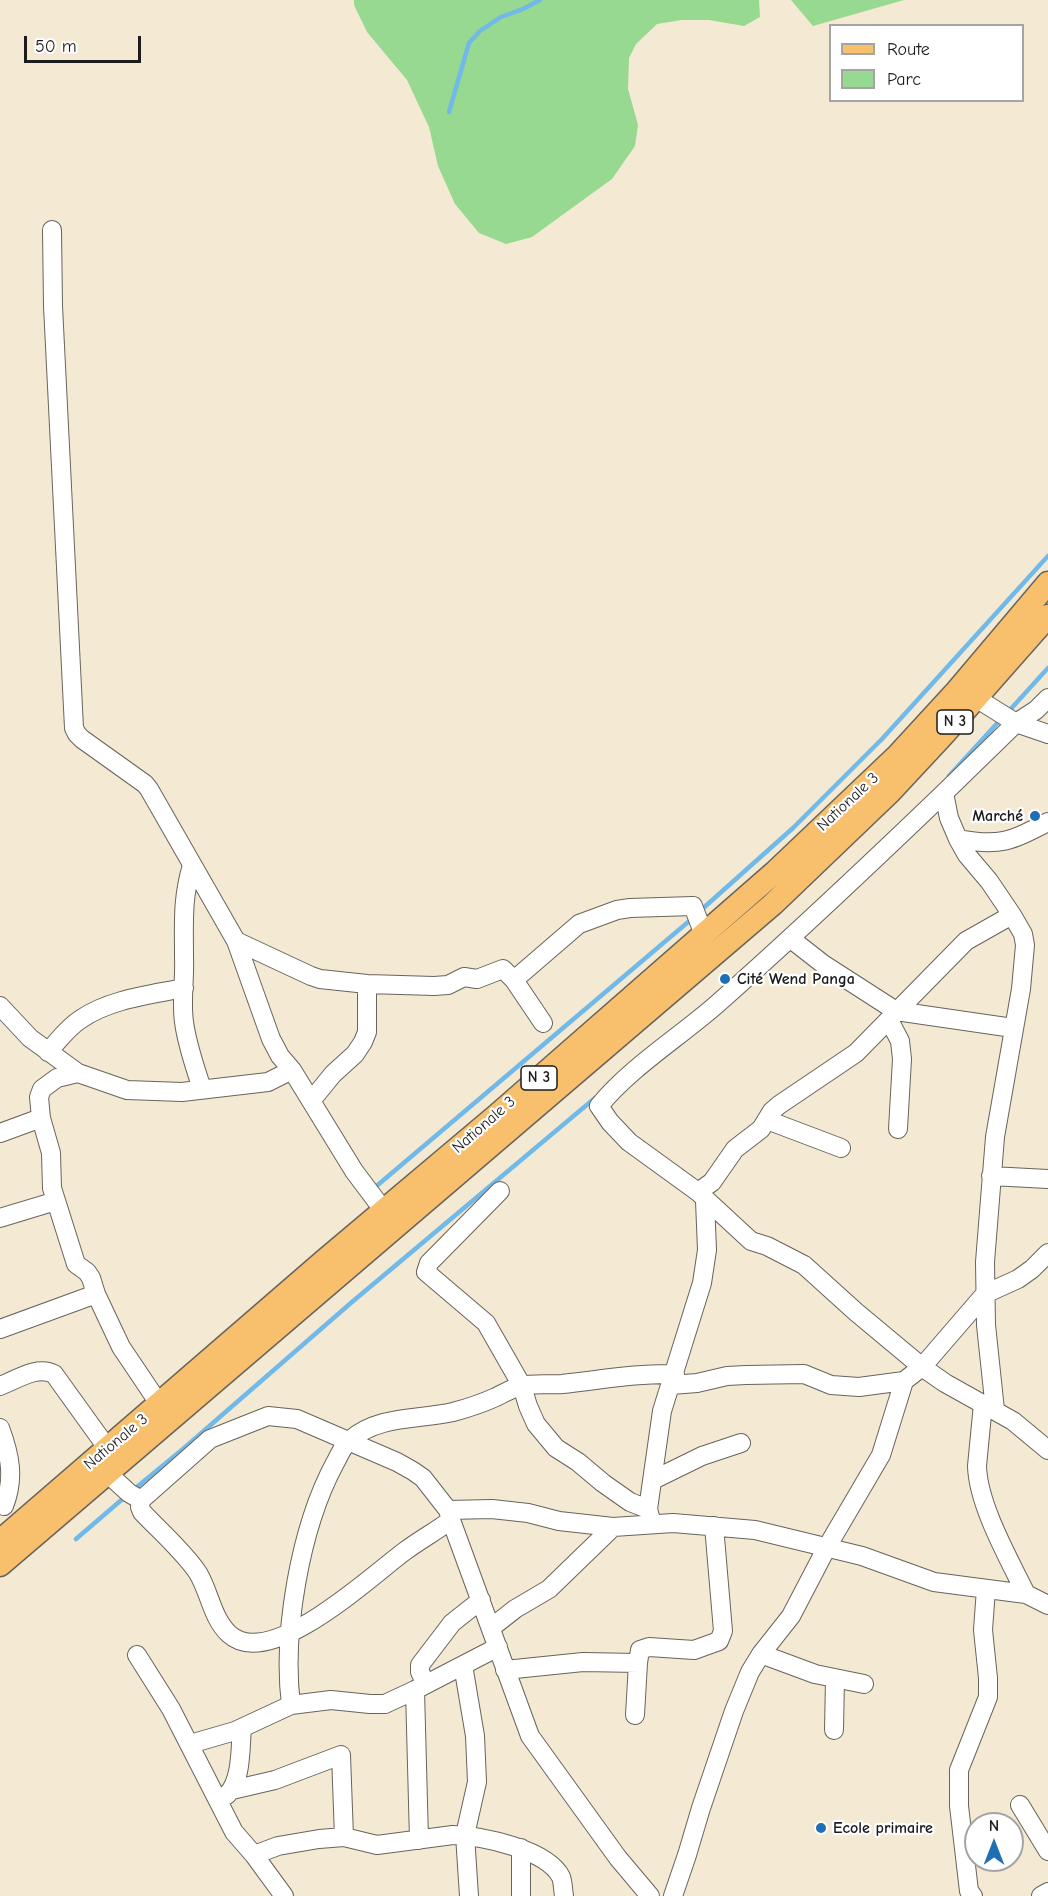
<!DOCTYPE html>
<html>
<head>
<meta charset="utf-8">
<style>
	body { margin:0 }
	#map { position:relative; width:1048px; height:1896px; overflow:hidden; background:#f4e9d3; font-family:"Comic Neue",sans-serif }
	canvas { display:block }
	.legend { position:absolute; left:829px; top:24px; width:195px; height:78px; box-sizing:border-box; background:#fff; border:2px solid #a4a4a4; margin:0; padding:8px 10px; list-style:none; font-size:18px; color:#1c1c1c }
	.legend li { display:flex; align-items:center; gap:12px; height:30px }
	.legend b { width:30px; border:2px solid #a4a4a4 }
	.north { position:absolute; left:964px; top:1812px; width:60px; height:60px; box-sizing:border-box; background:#fff; border:2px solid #a4a4a4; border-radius:50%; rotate:0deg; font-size:16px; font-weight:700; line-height:24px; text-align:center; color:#1c1c1c }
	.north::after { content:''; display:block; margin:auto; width:21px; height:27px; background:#1f6fb2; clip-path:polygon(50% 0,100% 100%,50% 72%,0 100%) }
	.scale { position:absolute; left:24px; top:36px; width:117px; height:27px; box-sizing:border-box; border:3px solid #1c1c1c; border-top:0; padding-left:8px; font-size:18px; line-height:21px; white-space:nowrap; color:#1c1c1c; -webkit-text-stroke:4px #fff; paint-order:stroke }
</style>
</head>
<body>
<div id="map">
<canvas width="1048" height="1896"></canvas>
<ul class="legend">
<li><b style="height:8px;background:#f8bf6c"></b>Route</li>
<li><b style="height:16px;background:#97d990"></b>Parc</li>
</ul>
<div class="north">N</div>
<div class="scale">50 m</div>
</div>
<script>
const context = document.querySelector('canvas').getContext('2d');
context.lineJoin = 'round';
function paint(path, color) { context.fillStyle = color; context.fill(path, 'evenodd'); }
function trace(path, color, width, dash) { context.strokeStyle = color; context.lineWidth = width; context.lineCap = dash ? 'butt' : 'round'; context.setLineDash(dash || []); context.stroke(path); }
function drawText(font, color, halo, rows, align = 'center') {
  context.font = font + ' "Comic Neue",sans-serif'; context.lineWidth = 4.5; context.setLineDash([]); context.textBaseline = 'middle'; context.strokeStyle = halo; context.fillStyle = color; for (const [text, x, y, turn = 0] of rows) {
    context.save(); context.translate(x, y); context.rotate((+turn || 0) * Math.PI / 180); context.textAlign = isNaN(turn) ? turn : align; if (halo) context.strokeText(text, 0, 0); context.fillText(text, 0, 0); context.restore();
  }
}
const green = new Path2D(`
	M354 0H759L760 17 744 26 709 20H682L657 24 636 44 629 58 628 89 638 125 635 146 612 179 532 237 506 244 479 233 455 204 438 166 429 127 407 80 367 32 354 5Z
	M791 0H904L813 26Z`);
const stream = new Path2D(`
	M449 112 469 43 480 31 501 17 523 9 540 0
	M1008 712 1048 668
	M949 776 1002 718
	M700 911 793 828 882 739 1048 556
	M373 1189 694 917
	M132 1491 183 1449 352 1302 595 1098
	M76 1539 126 1496`);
const minor = new Path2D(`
	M52 230 53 306 74 728 77 734 82 739 145 784 149 789 236 941 271 1039 280 1056 292 1070 354 1171 384 1211
	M963 695 976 698 1016 723 1048 734
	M944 793C869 865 794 936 716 1005 678 1038 630 1068 599 1106L610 1122 629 1142 698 1192 751 1241 767 1246 804 1265 856 1312 922 1367 945 1383 1013 1421 1048 1450
	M958 839C1000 847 1011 841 1048 822
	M192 865C182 899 184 922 184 957 185 979 181 1001 184 1022 187 1045 195 1067 202 1089
	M791 939 823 964 896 1011 1013 1028
	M236 941 311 976 320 979 367 984 434 986 448 985 464 977 477 979 503 969 514 980 543 1023
	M514 980 579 924 617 910 630 908 693 906 704 935
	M0 1006 30 1038 78 1073
	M889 1020 900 1041 902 1059 898 1129
	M48 1052C58 1041 68 1027 81 1019 110 999 150 995 184 988
	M311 1101 333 1074 355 1054 363 1042 367 1032V984
	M767 1120 841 1148
	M0 1133 41 1118
	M991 1176 1048 1179
	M500 1191 429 1263 426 1272 486 1323 522 1386 528 1406 536 1424 556 1448 578 1462 603 1483 630 1502 648 1509 652 1524
	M698 1192 712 1182 735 1149 761 1129 772 1111 779 1105 856 1053 966 941 1012 915
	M0 1218 56 1201
	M0 1329 96 1294
	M671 1385 697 1383 727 1376 746 1375 804 1374 831 1385 859 1387 904 1381 922 1367 985 1294 1018 1279 1032 1269 1048 1253
	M0 1386C16 1380 37 1365 54 1374L108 1449
	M983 1404 977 1466C978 1505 1009 1559 1026 1594
	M160 1405 121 1347 96 1294 91 1278 87 1272 76 1264 52 1188 51 1153 41 1118 39 1097 42 1089 57 1078 78 1073 127 1090 182 1092 268 1082 292 1070
	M995 1410 986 1325 985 1262 995 1137 1021 989 1025 945 1023 934 1012 915 989 881 967 855 958 839 949 818 944 793 1016 723 1036 710 1048 698
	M0 1428C10 1455 15 1478 4 1506
	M106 1472 129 1493 141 1500 210 1439 268 1416 297 1419 397 1462 413 1471 423 1478 448 1510 492 1509 528 1513 559 1521 613 1527 673 1523 755 1530 862 1556 934 1582 1026 1594 1048 1605
	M653 1480 702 1456 741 1443
	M141 1500 140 1507 142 1512C160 1531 184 1552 198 1573 210 1593 212 1618 229 1634 270 1672 372 1575 405 1551 420 1540 436 1531 451 1520L448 1510
	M648 1509 662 1411 702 1283 707 1250 705 1201
	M451 1520 530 1736 618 1858 650 1896
	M492 1627 515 1609 549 1589 613 1527
	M761 1654 815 1674 864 1684
	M137 1655 171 1709 234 1832 254 1855 284 1896
	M463 1665 475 1736 477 1782 465 1835 469 1896
	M505 1670 583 1662 638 1663 640 1650 649 1647 694 1650 719 1641 723 1631 714 1526
	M426 1684 420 1672V1665L452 1623 481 1600
	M415 1690 419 1840
	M291 1705C282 1633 300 1528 335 1463 339 1456 343 1445 350 1440 379 1415 418 1420 453 1412 468 1408 483 1403 496 1397 504 1393 513 1388 521 1386 533 1383 549 1385 562 1384 600 1380 637 1373 675 1374
	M635 1715 638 1663
	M834 1730 835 1678
	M190 1744 235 1731 291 1705 331 1700 370 1704H385L415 1690 498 1647
	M232 1790 275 1780 341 1755 344 1837
	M227 1795C242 1780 240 1749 242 1728
	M1020 1805 1048 1851
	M254 1855 278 1846 319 1839 344 1837 377 1845 453 1835C481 1836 547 1849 561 1877 563 1882 563 1890 564 1896
	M521 1896V1848
	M673 1896 687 1855 701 1808 734 1711 750 1672 761 1654 791 1616 827 1547 881 1455 904 1381
	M973 1896 969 1891 959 1806V1770L988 1697V1678L983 1630 986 1589
	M1041 1896 1048 1892`);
const major = new Path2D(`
	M0 1541 325 1260 496 1116 775 872 898 755 955 693 1048 583
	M0 1565 773 904 890 792 944 734 1048 616`);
const markers = [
	[1035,816,6,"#1f6fb2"],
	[725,979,6,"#1f6fb2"],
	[821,1828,6,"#1f6fb2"]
];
const shields = [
	[955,722,36],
	[539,1078,36]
];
const shieldNames = [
	["N 3",955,722],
	["N 3",539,1078]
];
const streetNames = [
	["Nationale 3",848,802,-43],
	["Nationale 3",484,1125,-41],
	["Nationale 3",116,1442,-40]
];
const poiNames = [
	["Marché",1023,816,"right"],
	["Cité Wend Panga",737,979],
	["Ecole primaire",833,1828]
];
paint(green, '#97d990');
trace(stream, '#70b9e8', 4.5);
trace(minor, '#68645c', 20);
trace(major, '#68645c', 25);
trace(minor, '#fff', 18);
trace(major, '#f8bf6c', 22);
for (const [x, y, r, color] of markers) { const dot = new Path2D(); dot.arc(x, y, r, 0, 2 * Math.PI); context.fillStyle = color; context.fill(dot); trace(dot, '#fff', 2); }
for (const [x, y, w] of shields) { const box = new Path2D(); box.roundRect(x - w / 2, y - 12, w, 24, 4.5); context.fillStyle = '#fff'; context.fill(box); trace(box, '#1c1c1c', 1.5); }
drawText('bold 15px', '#1c1c1c', null, shieldNames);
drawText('16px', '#1c1c1c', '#fff', streetNames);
drawText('bold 16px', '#1c1c1c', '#fff', poiNames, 'left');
</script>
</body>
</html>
